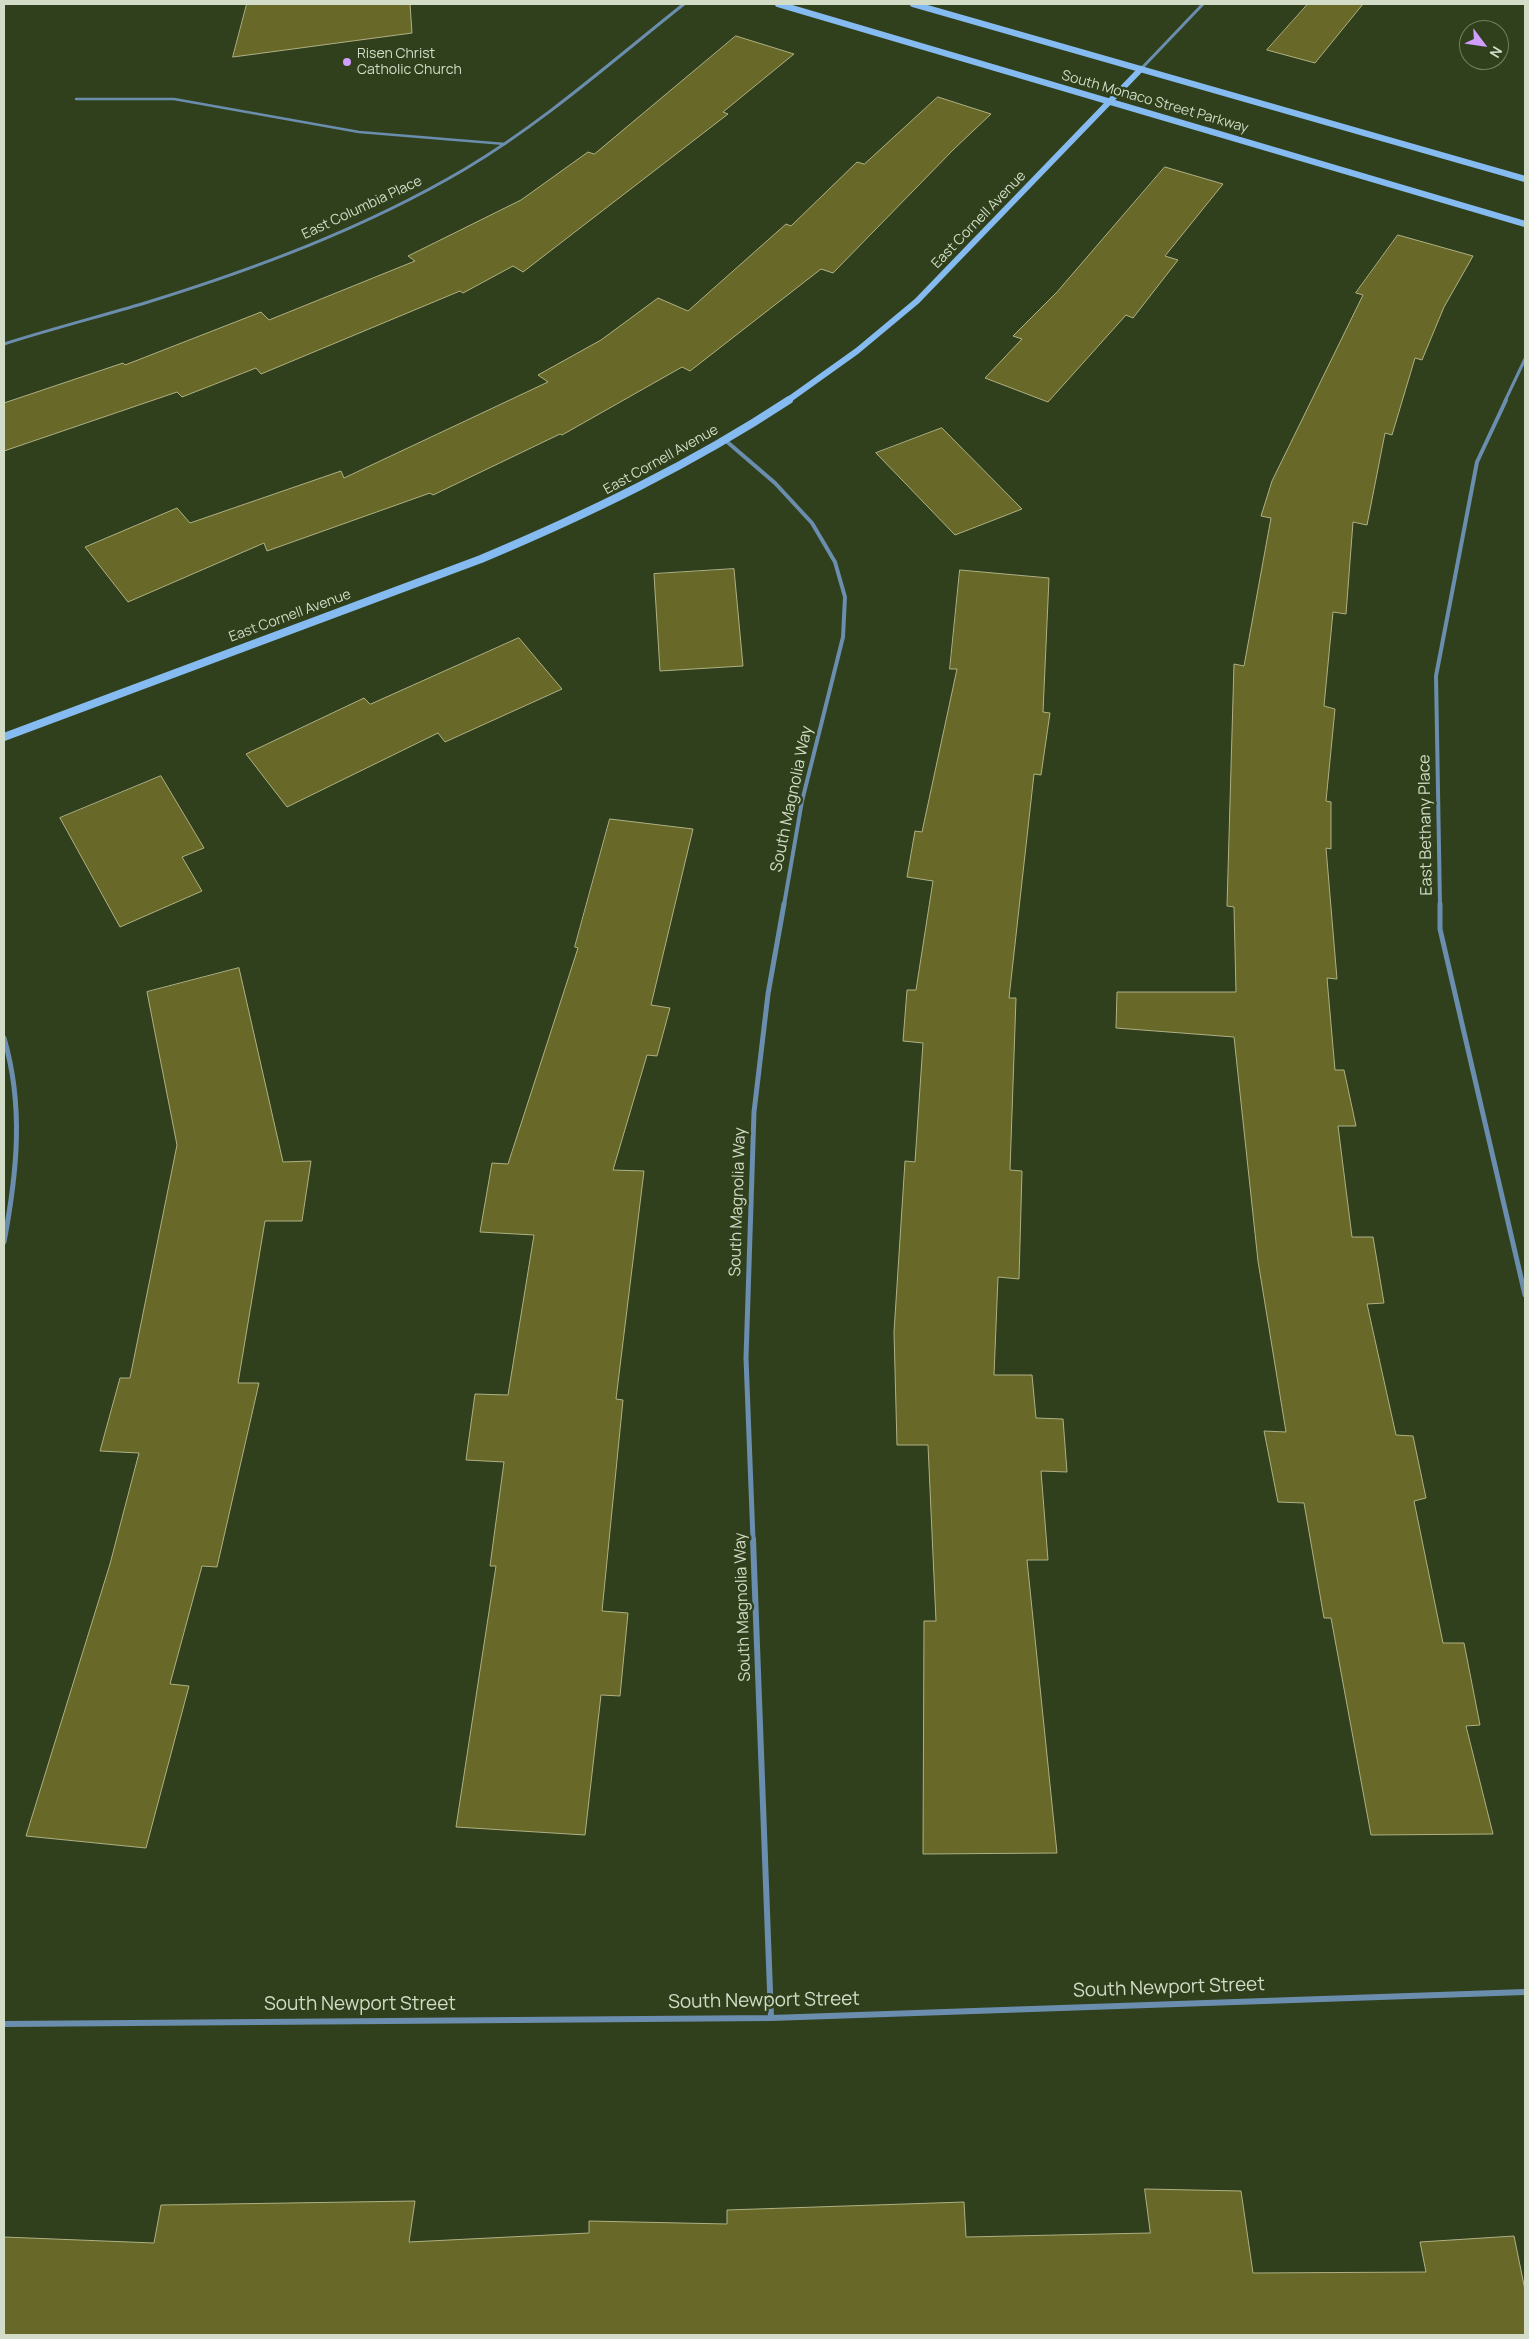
<!DOCTYPE html>
<html>
<head>
<meta charset="utf-8">
<style>
	body { margin:0 }
	#map { position:relative; width:1529px; height:2339px; overflow:hidden; background:#30401c; font-family:Manrope,sans-serif }
	canvas { display:block }
	.frame { position:absolute; inset:0; border:5px solid #d2dcc7; pointer-events:none }
	.north { position:absolute; left:1459px; top:20px; width:50px; height:50px; box-sizing:border-box; background:#30401c; border:1px solid #717e60; border-radius:50%; rotate:121deg; font-size:14px; font-weight:700; line-height:20px; text-align:center; color:#d2dcc7 }
	.north::after { content:''; display:block; margin:auto; width:18px; height:22px; background:#d19dfe; clip-path:polygon(50% 0,100% 100%,50% 72%,0 100%) }
</style>
</head>
<body>
<div id="map">
<canvas width="1529" height="2339"></canvas>
<div class="frame"></div>
<div class="north">N</div>
</div>
<script>
const context = document.querySelector('canvas').getContext('2d');
context.lineJoin = 'round';
function paint(path, color) { context.fillStyle = color; context.fill(path, 'evenodd'); }
function trace(path, color, width, dash) { context.strokeStyle = color; context.lineWidth = width; context.lineCap = dash ? 'butt' : 'round'; context.setLineDash(dash || []); context.stroke(path); }
function drawText(font, color, halo, rows, align = 'center') {
  context.font = font + ' Manrope,sans-serif'; context.lineWidth = 5; context.setLineDash([]); context.textBaseline = 'middle'; context.strokeStyle = halo; context.fillStyle = color; for (const [text, x, y, turn = 0] of rows) {
    context.save(); context.translate(x, y); context.rotate((+turn || 0) * Math.PI / 180); context.textAlign = isNaN(turn) ? turn : align; if (halo) context.strokeText(text, 0, 0); context.fillText(text, 0, 0); context.restore();
  }
}
const building = new Path2D(`
	M247 4H410L412 33 233 57Z
	M1308 4H1363L1315 63 1267 50Z
	M736 36 794 54 723 112 728 114 523 272 513 266 463 293 460 291 261 374 256 368 182 397 177 392 4 451V403L123 363 125 365 261 312 269 320 415 261 408 256 521 200 588 152 594 154Z
	M938 97 991 114 954 149 833 273 821 269 690 371 682 367 562 435 560 434 433 495 430 493 267 551 264 543 128 602 85 547 177 508 190 523 341 471 344 478 548 382 538 375 601 340 658 298 688 311 786 224 791 226 857 162 864 164Z
	M1165 167 1223 184 1165 256 1178 260 1133 318 1126 315 1048 402 985 378 1022 339 1013 336 1057 292Z
	M1398 235 1473 256 1444 307 1422 360 1415 358 1392 435 1385 433 1367 525 1353 522 1346 614 1333 612 1324 706 1335 709 1326 801 1331 802V849L1326 848 1337 979 1327 978 1335 1070H1344L1356 1126H1338L1352 1237H1373L1384 1303 1367 1304 1396 1435 1413 1436 1426 1498 1414 1501 1443 1643H1464L1480 1725 1466 1726 1493 1834 1371 1835 1331 1618H1324L1304 1503 1278 1502 1264 1431 1286 1432 1258 1261 1234 1037 1116 1028 1117 992H1236L1234 907 1227 906 1234 664 1244 666 1271 518 1261 516 1272 481 1363 295 1356 293Z
	M942 428 1022 509 955 535 876 453Z
	M734 569 743 666 660 671 654 574Z
	M960 570 1049 578 1043 712 1050 713 1041 775 1034 774 1009 998H1016L1010 1170 1022 1171 1019 1279 998 1277 994 1375H1032L1036 1418 1063 1419 1067 1472 1041 1471 1048 1560H1027L1057 1853 923 1854 924 1621H936L928 1445H897L894 1332 905 1161 915 1162 923 1043 903 1041 907 990H916L933 881 907 877 915 831 922 832 957 669H950Z
	M519 638 562 689 445 742 438 733 287 807 246 754 364 698 370 704Z
	M161 776 204 848 182 857 202 891 120 927 60 818Z
	M610 819 693 829 651 1005 670 1008 657 1056 647 1055 613 1170 644 1171 616 1399 623 1400 602 1611 628 1613 620 1696 601 1695 585 1835 456 1827 496 1566H490L504 1462 466 1460 475 1394 508 1395 534 1235 480 1232 492 1163 508 1164 578 948 575 947Z
	M239 968 283 1162 311 1161 302 1221H265L238 1383H259L217 1567 202 1566 170 1684 189 1686 146 1848 26 1836 110 1564 139 1453 100 1451 120 1378H130L177 1145 147 992Z
	M1145 2189 1241 2191 1253 2273 1426 2272 1420 2242 1514 2236 1525 2290V2335H4V2237L154 2243 161 2205 415 2201 409 2242 589 2233V2221L727 2224V2210L964 2202 966 2237 1150 2233Z`);
const lane = new Path2D(`
	M76 99H174L359 132 505 144`);
const streetFar3 = new Path2D(`
	M1141 69 1203 4
	M4 344C51 329 98 317 145 303 255 269 365 228 465 169 544 122 612 61 684 4
	M1505 401 1525 359`);
const streetFar2 = new Path2D(`
	M725 440 775 483 812 523 835 562 845 597 843 637 802 801 784 905
	M1440 905 1436 676 1477 462 1506 400`);
const streetFar1 = new Path2D(`
	M1440 904V929L1525 1295
	M4 1038C24 1106 17 1173 4 1242
	M753 1540 746 1358 754 1112 768 994 784 904`);
const street = new Path2D(`
	M753 1539 771 2018
	M4 2024 771 2018 1525 1992`);
const secondaryFar1 = new Path2D(`
	M778 4 1525 224
	M913 4 1525 179
	M787 401 857 351 917 301 1141 69`);
const secondary = new Path2D(`
	M4 737 481 559C588 514 692 464 789 400`);
const markers = [
	[347,62,5,"#d19dfe"]
];
const farPoinames = [
	["Risen Christ",357,54],
	["Catholic Church",357,70]
];
const farStreetnames = [
	["South Monaco Street Parkway",1155,102,16],
	["East Columbia Place",362,208,-25],
	["East Cornell Avenue",979,220,-46],
	["East Cornell Avenue",661,460,-29],
	["East Cornell Avenue",290,616,-20]
];
const streetNames = [
	["South Magnolia Way",792,799,-78],
	["East Bethany Place",1426,825,-91],
	["South Magnolia Way",738,1202,-88],
	["South Magnolia Way",743,1607,-92]
];
const nearStreetnames = [
	["South Newport Street",1169,1988,-2],
	["South Newport Street",764,2001,-1],
	["South Newport Street",360,2005]
];
paint(building, '#686829');
trace(building, '#afb084', 1);
trace(lane, '#6b8dae', 2.5);
trace(streetFar3, '#6b8dae', 3);
trace(streetFar2, '#6b8dae', 4);
trace(streetFar1, '#6b8dae', 5);
trace(street, '#6b8dae', 6);
trace(secondaryFar1, '#85bbf0', 6);
trace(secondary, '#85bbf0', 8);
for (const [x, y, r, color] of markers) { const dot = new Path2D(); dot.arc(x, y, r, 0, 2 * Math.PI); context.fillStyle = color; context.fill(dot); trace(dot, '#30401c', 2); }
drawText('14px', '#d2dcc7', '#30401c', farPoinames, 'left');
drawText('14px', '#d2dcc7', '#30401c', farStreetnames);
drawText('16px', '#d2dcc7', '#30401c', streetNames);
drawText('19px', '#d2dcc7', '#30401c', nearStreetnames);
</script>
</body>
</html>
